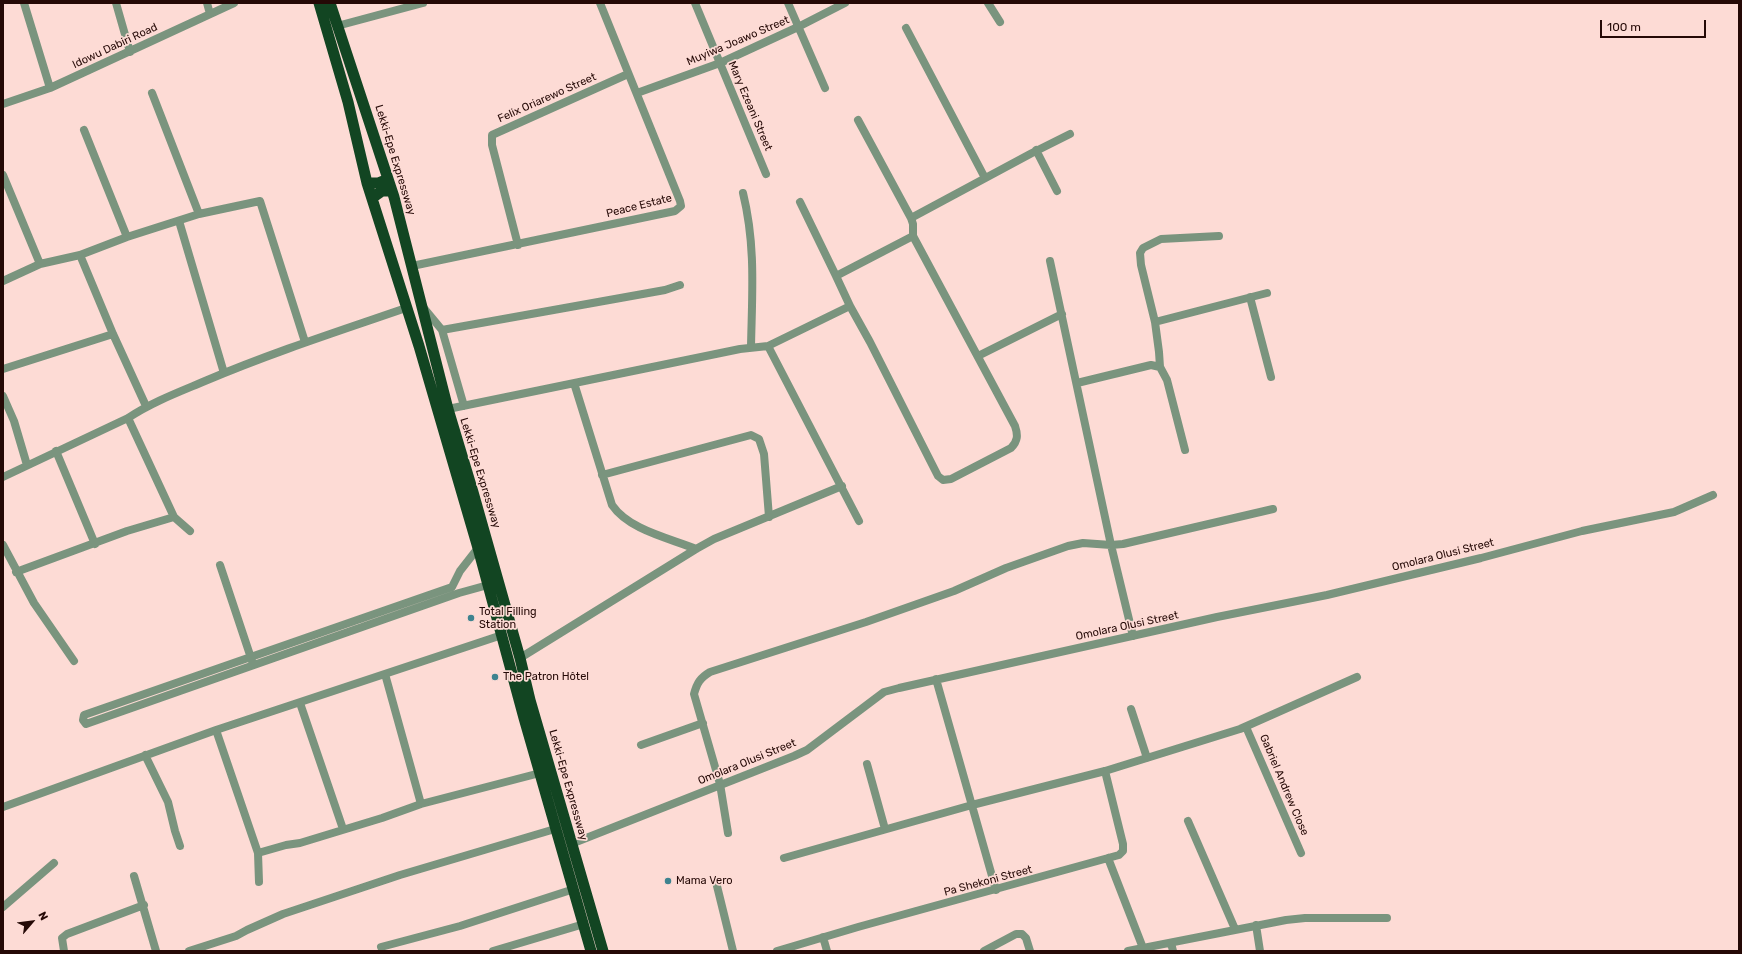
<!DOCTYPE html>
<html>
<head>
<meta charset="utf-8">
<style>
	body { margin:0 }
	#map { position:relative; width:1742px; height:954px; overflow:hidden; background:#fddbd5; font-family:Rubik,sans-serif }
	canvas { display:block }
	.frame { position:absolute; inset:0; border:4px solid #250906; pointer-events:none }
	.north { position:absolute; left:12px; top:902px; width:40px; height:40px; -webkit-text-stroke:3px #fddbd5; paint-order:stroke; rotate:62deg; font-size:11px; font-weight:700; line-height:16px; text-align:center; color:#250906 }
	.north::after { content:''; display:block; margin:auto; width:14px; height:18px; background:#250906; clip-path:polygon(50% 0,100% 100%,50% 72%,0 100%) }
	.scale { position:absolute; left:1600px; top:20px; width:106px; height:18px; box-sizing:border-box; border:2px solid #250906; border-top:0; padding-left:5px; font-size:12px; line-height:14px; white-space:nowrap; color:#250906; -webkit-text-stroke:3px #fddbd5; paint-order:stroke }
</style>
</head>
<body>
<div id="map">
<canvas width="1742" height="954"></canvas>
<div class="frame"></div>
<div class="north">N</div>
<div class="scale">100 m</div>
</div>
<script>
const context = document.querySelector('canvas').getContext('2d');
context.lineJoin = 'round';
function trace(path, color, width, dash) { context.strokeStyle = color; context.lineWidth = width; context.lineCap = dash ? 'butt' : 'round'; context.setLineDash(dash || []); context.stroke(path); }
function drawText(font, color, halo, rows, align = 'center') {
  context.font = font + ' Rubik,sans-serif'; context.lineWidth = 3.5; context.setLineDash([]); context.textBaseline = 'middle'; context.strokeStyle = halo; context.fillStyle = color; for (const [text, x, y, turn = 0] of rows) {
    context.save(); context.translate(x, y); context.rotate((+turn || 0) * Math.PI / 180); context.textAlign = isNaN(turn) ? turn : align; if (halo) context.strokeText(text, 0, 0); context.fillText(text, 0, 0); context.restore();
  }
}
const minor = new Path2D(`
	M24 3 50 88
	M116 3 130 52
	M207 3 210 14
	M695 3 766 174
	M788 3 825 88
	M988 3 1000 22
	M337 26 423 3
	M906 28 985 178
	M152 93 199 214
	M637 93 720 63 798 27 845 3
	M3 104 50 88 234 3
	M858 120 911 218
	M84 130 127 237
	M1036 150 1057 191
	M3 175 40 264
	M743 193C756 246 752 294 751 347
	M800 202 836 276
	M179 221 224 373
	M518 245 492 145V135L628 74
	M80 255 113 334 146 406
	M1050 261 1111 545 1133 636
	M412 266 675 211 681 206 680 201 600 3
	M3 281 40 264 80 255 127 237 199 214 260 201 305 342
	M1250 297 1271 377
	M850 306 870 342 938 476 943 480 951 479 1011 448C1018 441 1018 435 1015 426L913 236
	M423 307 442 330 665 290 680 285
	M1155 322 1267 293
	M442 330 464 406
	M768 346 859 521
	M978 356 1062 314
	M1160 367 1159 352 1155 322 1141 265 1140 253 1143 248 1161 239 1219 236
	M3 369 113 334
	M574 383 612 505C629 530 669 538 696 549
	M1077 383 1151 365 1160 367 1167 380 1185 450
	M3 396 14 421 27 465
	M448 409 740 349 768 346 850 306 836 276 913 236V224L911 218 1032 153 1070 134
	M128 418 174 517 190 531
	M56 451 95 544
	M602 475 751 435 759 439 764 454 769 517
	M3 477 128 418C152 402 179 392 205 381 271 353 339 331 406 308
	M3 545 34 603 74 661
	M478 548 460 571 452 587 84 715 83 720 86 724 459 593 488 585
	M220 565 252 661
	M16 572 127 531 174 517
	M520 658 696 549 714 539 842 486
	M385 674 421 804
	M936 679 996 890
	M300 703 343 829
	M1131 709 1147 758
	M1246 727 1301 853
	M216 730 258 853
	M641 745 703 723
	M145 755 168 802 175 831 180 846
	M867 764 885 829
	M3 807 216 730 502 635
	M1188 821 1235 929
	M728 833 720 784 694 694C697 683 700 678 710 672L866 622 954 591 1006 568 1068 546 1083 543 1111 545 1123 544 1273 509
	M571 844 794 756 807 750 884 692 899 688 1217 617 1327 595 1481 558 1582 531 1674 512 1713 495
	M784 858 972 805 1105 771 1240 729 1357 677
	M1108 858 1143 948
	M134 876 156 951
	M259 882 258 853 286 845 300 843 382 818 421 804 540 773
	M717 886 733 951
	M3 907 54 863
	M1256 925 1260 951
	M823 937 827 951
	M1171 943 1173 951
	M381 947 460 926 574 889
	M64 951 62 938 67 934 144 905
	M189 951 236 936 247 930 283 914 400 875 555 829
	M493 951 584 924
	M777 951 858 927 1119 855 1123 851V844L1105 771
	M984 951 1016 934H1022L1026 938 1030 951
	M1128 951 1286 920 1305 918H1387`);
const trunk = new Path2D(`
	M319 3 348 102 367 183 419 346 478 548 524 718 591 951
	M330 3 394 197 448 409 473 492 520 658 530 700 603 951
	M367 183H378L388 179
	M372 198 382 191H392`);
const markers = [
	[471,618,4,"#3e838f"],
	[495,677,4,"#3e838f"],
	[668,881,4,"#3e838f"]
];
const streetNames = [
	["Muyiwa Joawo Street",738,41,-23],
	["Idowu Dabiri Road",115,46,-25],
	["Felix Oriarewo Street",547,98,-24],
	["Mary Ezeani Street",750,106,67],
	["Lekki-Epe Expressway",395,160,73],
	["Peace Estate",639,206,-14],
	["Lekki-Epe Expressway",480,473,73],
	["Omolara Olusi Street",1443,555,-14],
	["Omolara Olusi Street",1127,626,-12],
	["Omolara Olusi Street",747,762,-22],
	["Lekki-Epe Expressway",568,785,74],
	["Gabriel Andrew Close",1284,785,67],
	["Pa Shekoni Street",988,881,-15]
];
const poiNames = [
	["Total Filling",479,612],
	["Station",479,625],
	["The Patron Hôtel",503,677],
	["Mama Vero",676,881]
];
trace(minor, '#7a947e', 8);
trace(trunk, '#124522', 11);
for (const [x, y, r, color] of markers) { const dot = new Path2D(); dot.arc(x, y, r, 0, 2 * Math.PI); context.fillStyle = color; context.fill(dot); trace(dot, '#fddbd5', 1.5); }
drawText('11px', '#250906', '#fddbd5', streetNames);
drawText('11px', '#250906', '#fddbd5', poiNames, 'left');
</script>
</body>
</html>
